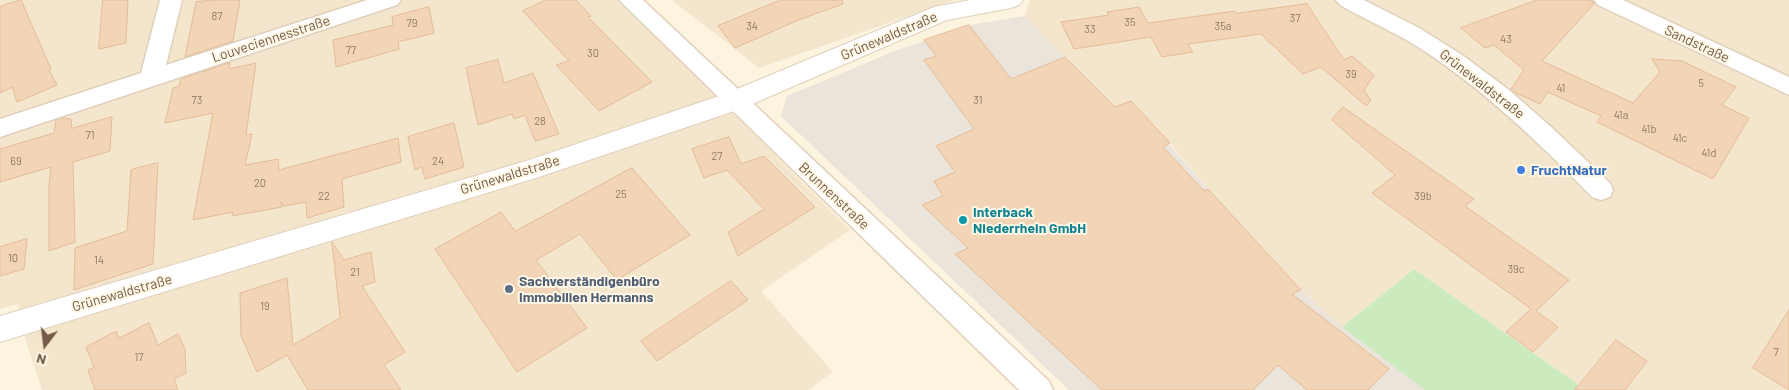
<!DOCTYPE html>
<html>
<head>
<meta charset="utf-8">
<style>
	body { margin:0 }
	#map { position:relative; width:1789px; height:390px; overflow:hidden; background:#fcf4df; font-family:Barlow,sans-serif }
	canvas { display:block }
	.north { position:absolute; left:20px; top:320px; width:50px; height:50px; -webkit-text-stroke:4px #fff7e5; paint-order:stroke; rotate:195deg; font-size:14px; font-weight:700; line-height:20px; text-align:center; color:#735b47 }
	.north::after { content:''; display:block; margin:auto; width:18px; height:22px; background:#735b47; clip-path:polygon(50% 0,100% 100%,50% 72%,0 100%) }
</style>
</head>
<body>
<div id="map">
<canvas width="1789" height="390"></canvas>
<div class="north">N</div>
</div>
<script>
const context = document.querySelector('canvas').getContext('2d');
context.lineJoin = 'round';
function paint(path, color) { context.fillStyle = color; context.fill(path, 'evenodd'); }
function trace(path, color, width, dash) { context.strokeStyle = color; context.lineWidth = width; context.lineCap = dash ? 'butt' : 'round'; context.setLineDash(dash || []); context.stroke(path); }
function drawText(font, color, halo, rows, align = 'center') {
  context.font = font + ' Barlow,sans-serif'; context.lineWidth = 4; context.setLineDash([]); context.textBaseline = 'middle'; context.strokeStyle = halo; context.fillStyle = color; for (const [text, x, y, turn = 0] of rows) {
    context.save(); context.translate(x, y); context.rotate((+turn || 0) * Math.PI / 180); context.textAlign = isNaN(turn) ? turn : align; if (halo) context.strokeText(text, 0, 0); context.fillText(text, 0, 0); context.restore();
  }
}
const residential = new Path2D(`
	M0 0H620L850 230 761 291 833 372 808 390H42L26 341 18 304 0 309Z
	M672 0H955L759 68Z
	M1030 0H1789V390H1586L1414 269 1342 327 1301 290 1208 189 1170 143 1132 128 1025 16Z`);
const industrial = new Path2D(`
	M1025 16 1132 128 1149 121 1208 189 1301 290 1342 327 1425 390H1069L781 116 787 96 895 51 969 25Z`);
const green = new Path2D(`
	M1414 269 1586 390H1425L1342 327Z`);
const building = new Path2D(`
	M21 0 51 69 49 70 57 85 17 102 12 87 0 93V7Z
	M103 0H128L126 43 99 49Z
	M215 0H240L233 41 185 57 196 2Z
	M546 0H576L591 16 588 17 652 82 599 111 556 65 569 61 523 11Z
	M781 0H842L843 4 801 19 735 48 718 26Z
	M1537 0H1592L1594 4 1542 61 1633 103 1660 72 1652 59 1682 61 1736 87 1722 105 1749 118 1713 179 1597 122 1601 116 1548 92 1540 104 1516 93 1511 89 1524 70 1494 45 1485 48 1461 28Z
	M1307 4 1344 60 1352 56 1374 75 1364 90 1371 101 1366 106 1321 67 1303 74 1261 34 1188 44 1193 52 1162 57 1151 37 1074 49 1061 22 1109 15 1107 12 1139 7 1148 23 1235 11 1236 13Z
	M429 7 434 33 398 42 399 49 336 67 333 40 393 25 392 17Z
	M969 25 1011 79 1065 57 1115 107 1131 101 1170 143 1163 147 1204 191 1208 189 1301 290 1292 294 1389 369 1368 390H1307L1278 365 1253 390H1102L955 254 968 248 922 205 943 196 934 181 955 172 936 146 974 129 924 60 936 56 924 40Z
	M498 60 504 83 533 73 559 134 535 141 525 115 514 119 512 114 478 125 466 68Z
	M230 63 229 69 256 63 246 135 252 134 245 165 278 159 279 170 398 138 401 162 342 179 344 207 307 218 306 202 284 206 281 202 282 207 232 216 233 212 193 220 213 113 165 123 173 88 179 86 181 79Z
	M1343 107 1474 199 1465 206 1569 280 1536 311 1558 327 1533 352 1506 332 1531 309 1372 193 1395 175 1332 120Z
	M112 117 110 151 73 162 75 242 49 251V186L51 167 0 182V149L54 133 56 120 62 118 71 119 72 128Z
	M454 123 464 167 425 179 422 167 415 170 408 137Z
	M729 137 741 164 764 156 815 207 738 256 728 232 764 209 727 170 704 178 692 149Z
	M158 163 153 264 74 290 75 248 127 231 131 170Z
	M632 168 690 235 617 280 580 234 536 260 587 328 517 372 435 249 501 212 515 231Z
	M27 239 24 269 0 276V247Z
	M332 242 344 260 371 252 375 282 362 286 405 352 384 365 401 390H308L287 355 257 372 241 336 240 293 287 278 293 345 340 318Z
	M731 281 748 300 657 361 641 341Z
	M1789 310V390L1753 368Z
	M149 323 158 345 178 334 185 349 186 373 174 379 178 390H95L88 370 94 367 86 347 116 331 119 338Z
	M1616 340 1647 361 1625 390H1575Z`);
const minor = new Path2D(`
	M160 0H182L166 65 367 0H401L397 5 0 137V119L141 73Z
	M619 0H643L1049 381 1053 390H1019Z
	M1336 0H1364L1421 29 1465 57 1509 90 1550 126 1610 183 1613 190 1610 197 1601 200 1592 197C1541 144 1487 93 1426 52 1399 34 1368 21 1340 5Z
	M1594 0H1623L1789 77V95L1598 5Z`);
const tertiary = new Path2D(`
	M970 0H1023L1019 5 1011 8 947 20 743 108 539 177 0 342V316L526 161 725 94 934 7Z`);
const markers = [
	[1521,170,5,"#3f7fe0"],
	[963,220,5,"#0f9aa8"],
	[509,289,5,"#5c6f8a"]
];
const numberNames = [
	["87",217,16],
	["37",1295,18],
	["35",1130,22],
	["79",412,23],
	["34",752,26],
	["35a",1223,26],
	["33",1090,29],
	["43",1506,39],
	["77",351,50],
	["30",593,53],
	["39",1351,74],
	["5",1701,83],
	["41",1561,88],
	["73",197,100],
	["31",978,100],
	["41a",1621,115],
	["28",540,121],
	["41b",1649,129],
	["71",90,135],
	["41c",1680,138],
	["41d",1709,153],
	["27",717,156],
	["69",16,161],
	["24",438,161],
	["20",260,183],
	["25",621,194],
	["22",324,196],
	["39b",1423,196],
	["10",13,258],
	["14",99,260],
	["39c",1516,269],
	["21",355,272],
	["19",265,306],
	["7",1776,352],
	["17",139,357]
];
const streetNames = [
	["Grünewaldstraße",889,36,-23],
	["Louveciennesstraße",271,39,-18],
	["Sandstraße",1697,44,25],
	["Grünewaldstraße",1482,84,38],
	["Grünewaldstraße",510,175,-17],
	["Brunnenstraße",834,196,43],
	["Grünewaldstraße",122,293,-16]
];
const shopNames = [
	["FruchtNatur",1531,170]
];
const cultureNames = [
	["Interback",973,212],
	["Niederrhein GmbH",973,228]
];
const serviceNames = [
	["Sachverständigenbüro",519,281],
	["Immobilien Hermanns",519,297]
];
paint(residential, '#f4e6cd');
paint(industrial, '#eae4db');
paint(green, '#cbeabe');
paint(building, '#f2d4b6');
trace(building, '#e5bc96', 1);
trace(minor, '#e0d0bb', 3);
trace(tertiary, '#e0d0bb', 2);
paint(minor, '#fff');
paint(tertiary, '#fff');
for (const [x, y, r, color] of markers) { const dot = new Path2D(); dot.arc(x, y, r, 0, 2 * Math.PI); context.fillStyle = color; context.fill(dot); trace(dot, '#fff7e5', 2); }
drawText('11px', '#937963', null, numberNames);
drawText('14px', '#735b47', '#fff7e5', streetNames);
drawText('bold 14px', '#366cbe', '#fff7e5', shopNames, 'left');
drawText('bold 14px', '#0d838f', '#fff7e5', cultureNames, 'left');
drawText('bold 14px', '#4e5e75', '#fff7e5', serviceNames, 'left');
</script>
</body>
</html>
